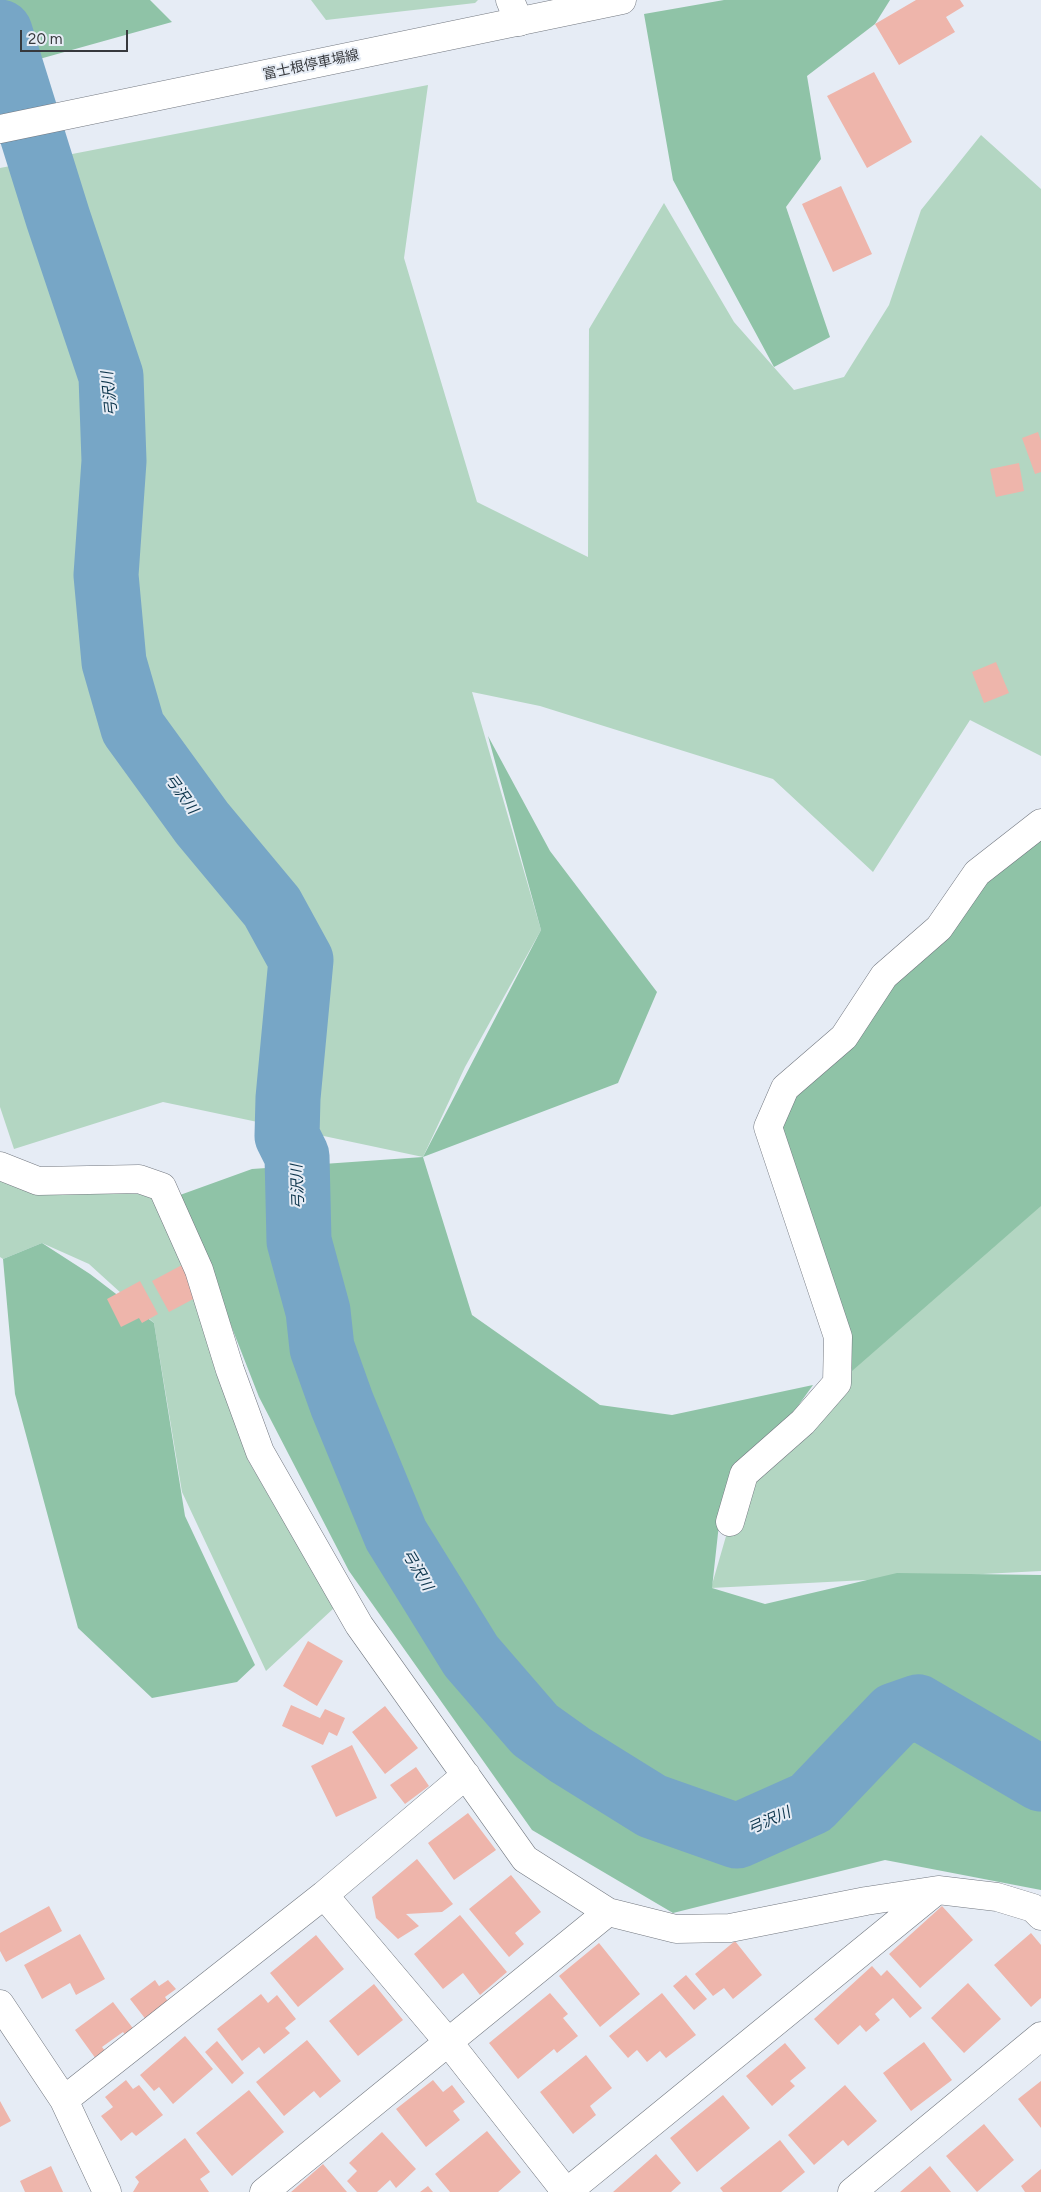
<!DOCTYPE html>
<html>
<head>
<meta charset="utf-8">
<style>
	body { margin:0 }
	#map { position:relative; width:1041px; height:2192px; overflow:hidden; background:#e6ecf5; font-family:Figtree,sans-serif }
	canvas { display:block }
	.scale { position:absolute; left:20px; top:30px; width:108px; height:22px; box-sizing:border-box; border:2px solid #37393d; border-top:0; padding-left:6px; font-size:15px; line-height:18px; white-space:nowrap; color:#37393d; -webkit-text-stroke:4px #e6ecf5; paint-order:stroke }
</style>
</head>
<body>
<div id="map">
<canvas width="1041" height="2192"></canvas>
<div class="scale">20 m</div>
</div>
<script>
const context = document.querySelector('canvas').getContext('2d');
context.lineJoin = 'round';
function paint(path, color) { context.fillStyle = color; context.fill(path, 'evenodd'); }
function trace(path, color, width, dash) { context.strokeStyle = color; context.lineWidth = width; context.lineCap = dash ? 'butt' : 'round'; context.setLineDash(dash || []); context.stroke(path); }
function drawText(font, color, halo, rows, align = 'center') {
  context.font = font + ' Figtree,"Noto Sans JP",sans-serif'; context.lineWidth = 4; context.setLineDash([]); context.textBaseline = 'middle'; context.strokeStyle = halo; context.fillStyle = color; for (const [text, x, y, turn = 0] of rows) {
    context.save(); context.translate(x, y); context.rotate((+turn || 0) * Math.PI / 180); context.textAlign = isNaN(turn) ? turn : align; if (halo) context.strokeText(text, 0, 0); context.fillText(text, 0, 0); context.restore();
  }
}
const green = new Path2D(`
	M311 0H478L475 3 326 20Z
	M428 85 404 258 477 502 588 557 589 329 664 203 734 322 794 390 844 377 889 305 921 210 981 135 1041 189V756L970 720 873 872 773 779 540 706 472 692 541 930 465 1067 423 1157 163 1102 14 1149 0 1107V168Z
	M0 1180 157 1196 223 1345 248 1460 334 1608 266 1671 182 1492 154 1323 89 1264 42 1243 3 1259 0 1257Z
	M1041 1205V1571L711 1588 744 1474 837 1383Z`);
const forest = new Path2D(`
	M0 0H150L172 22 0 70Z
	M724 0H890L875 24 807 76 821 159 786 207 830 337 774 367 673 180 644 14Z
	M488 736 550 851 657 992 618 1083 423 1157 472 1315 600 1405 672 1415 813 1385 720 1515 712 1588 765 1604 897 1573 1041 1575V1890L885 1860 673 1913 532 1830 349 1571 259 1397 180 1195 252 1169 423 1157 541 930Z
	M1041 831V1206L852 1371 768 1127 969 885Z
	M42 1243 90 1274 154 1323 185 1516 255 1665 237 1682 152 1698 78 1628 15 1394 3 1259Z`);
const river = new Path2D(`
	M0 32 58 218 111 376 114 461 106 575 114 662 133 728 202 823 272 907 301 960 288 1098 287 1136 297 1156 299 1241 318 1311 322 1348 342 1404 396 1535 471 1656 535 1730 570 1755 652 1806 737 1836 811 1803 895 1715 918 1707 1041 1779`);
const building = new Path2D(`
	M916 0H960L964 6 946 17 955 32 899 65 875 24Z
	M874 72 912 142 867 168 827 96Z
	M841 186 872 254 833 272 802 204Z
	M1038 432 1041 441V472L1035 474 1022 438Z
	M1019 463 1024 491 996 497 990 469Z
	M996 662 1009 693 984 703 972 672Z
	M182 1265 199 1296 169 1312 152 1281Z
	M140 1281 158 1314 142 1323 139 1318 121 1327 107 1299Z
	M308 1641 343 1661 317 1706 283 1686Z
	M291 1705 320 1718 325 1709 345 1718 337 1736 329 1732 323 1745 282 1726Z
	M385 1706 418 1748 385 1774 352 1732Z
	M352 1745 377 1798 336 1817 311 1766Z
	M416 1767 429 1786 405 1804 390 1785Z
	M468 1813 496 1850 454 1880 428 1843Z
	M417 1859 453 1904 442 1912 406 1914 419 1926 398 1939 376 1918 372 1897Z
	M511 1875 541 1912 515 1933 524 1944 509 1957 469 1909Z
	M49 1906 62 1931 6 1962 0 1951V1933Z
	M942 1906 973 1940 920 1988 889 1954Z
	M460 1915 507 1972 480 1995 463 1973 443 1989 414 1954Z
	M1031 1933 1041 1945V1998L1031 2007 994 1965Z
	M80 1934 105 1979 76 1995 70 1983 42 1999 24 1965Z
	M316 1935 344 1969 298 2007 270 1973Z
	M735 1941 762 1975 733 1999 724 1988 713 1996 695 1974Z
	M599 1943 640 1994 600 2027 559 1976Z
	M872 1966 881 1976 887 1970 922 2008 910 2018 893 1998 875 2014 880 2020 866 2032 860 2025 838 2045 814 2019Z
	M686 1975 707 1999 694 2010 673 1986Z
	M155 1980 159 1986 168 1980 176 1989 165 1997 169 2003 147 2021 130 1999Z
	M968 1983 1001 2019 964 2053 931 2018Z
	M374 1984 403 2020 358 2056 329 2021Z
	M550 1993 568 2014 563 2018 578 2036 557 2053 554 2049 518 2079 489 2043Z
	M662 1993 696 2035 666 2058 660 2051 647 2062 637 2050 628 2058 609 2036Z
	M261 1994 268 2003 277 1995 296 2019 285 2028 290 2033 264 2054 259 2047 242 2061 217 2029Z
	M113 2002 135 2031 127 2037 123 2032 102 2047 106 2052 96 2059 75 2030Z
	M185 2036 213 2069 173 2104 159 2087 154 2091 140 2075Z
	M307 2040 341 2081 320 2098 314 2091 284 2116 256 2082Z
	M217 2041 244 2073 232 2084 205 2052Z
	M924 2042 952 2080 911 2111 883 2073Z
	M785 2043 806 2068 790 2081 795 2086 772 2106 746 2076Z
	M586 2055 612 2088 590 2106 596 2115 573 2134 540 2092Z
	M126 2080 133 2089 139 2085 163 2115 136 2136 132 2132 121 2141 101 2116 113 2107 105 2097Z
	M433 2080 443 2092 452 2085 465 2102 453 2111 460 2120 426 2147 396 2109Z
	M1041 2081V2128L1018 2099Z
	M845 2085 877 2121 848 2146 843 2140 814 2165 788 2135Z
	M249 2090 284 2132 232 2176 196 2133Z
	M723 2095 750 2128 697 2172 670 2138Z
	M0 2101 11 2121 0 2127Z
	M984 2124 1014 2160 977 2192 946 2156Z
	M487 2131 521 2172 498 2192H450L435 2174Z
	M382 2132 416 2169 396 2188 390 2180 377 2192H357L347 2181 357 2171 349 2163Z
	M185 2138 210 2172 200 2179 209 2192H133L139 2182 135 2177Z
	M780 2140 805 2172 781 2192H723L720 2188Z
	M656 2154 681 2183 671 2192H613Z
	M323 2164 347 2192H291Z
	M51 2166 63 2192H25L20 2181Z
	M930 2166 951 2192H900Z
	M1041 2169V2192H1025L1021 2186Z
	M428 2186 433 2192H420Z`);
const minor = new Path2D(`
	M510 0 519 22
	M0 1166 38 1181 139 1179 162 1187 199 1270 230 1370 260 1452 359 1625 525 1859 608 1912 676 1929 730 1928 866 1901 938 1890 997 1897 1033 1908 1041 1916
	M730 1522 744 1474 803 1422 837 1383 838 1337 768 1127 785 1088 844 1037 884 976 939 928 977 873 1041 823
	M324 1895 449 2043 566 2192
	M0 2004 64 2100 107 2192
	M64 2100 324 1895 466 1775
	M264 2192 608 1912
	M567 2192 936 1891
	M852 2192 1041 2036`);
const secondary = new Path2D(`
	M0 129 622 0`);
const streetNames = [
	["富士根停車場線",311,65,-12]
];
const waterNames = [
	["弓沢川",110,394,-96],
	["弓沢川",181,794,54],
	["弓沢川",298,1187,-92],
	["弓沢川",417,1570,59],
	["弓沢川",769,1821,-24]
];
paint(green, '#b3d6c2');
paint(forest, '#8fc3a7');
trace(river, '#77a6c6', 65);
paint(building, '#eeb5ab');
trace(minor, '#737880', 29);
trace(secondary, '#737880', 29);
trace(minor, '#fff', 28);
trace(secondary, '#fff', 28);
drawText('14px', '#37393d', '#e6ecf5', streetNames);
drawText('italic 15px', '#0d354c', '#e6ecf5', waterNames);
</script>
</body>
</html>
